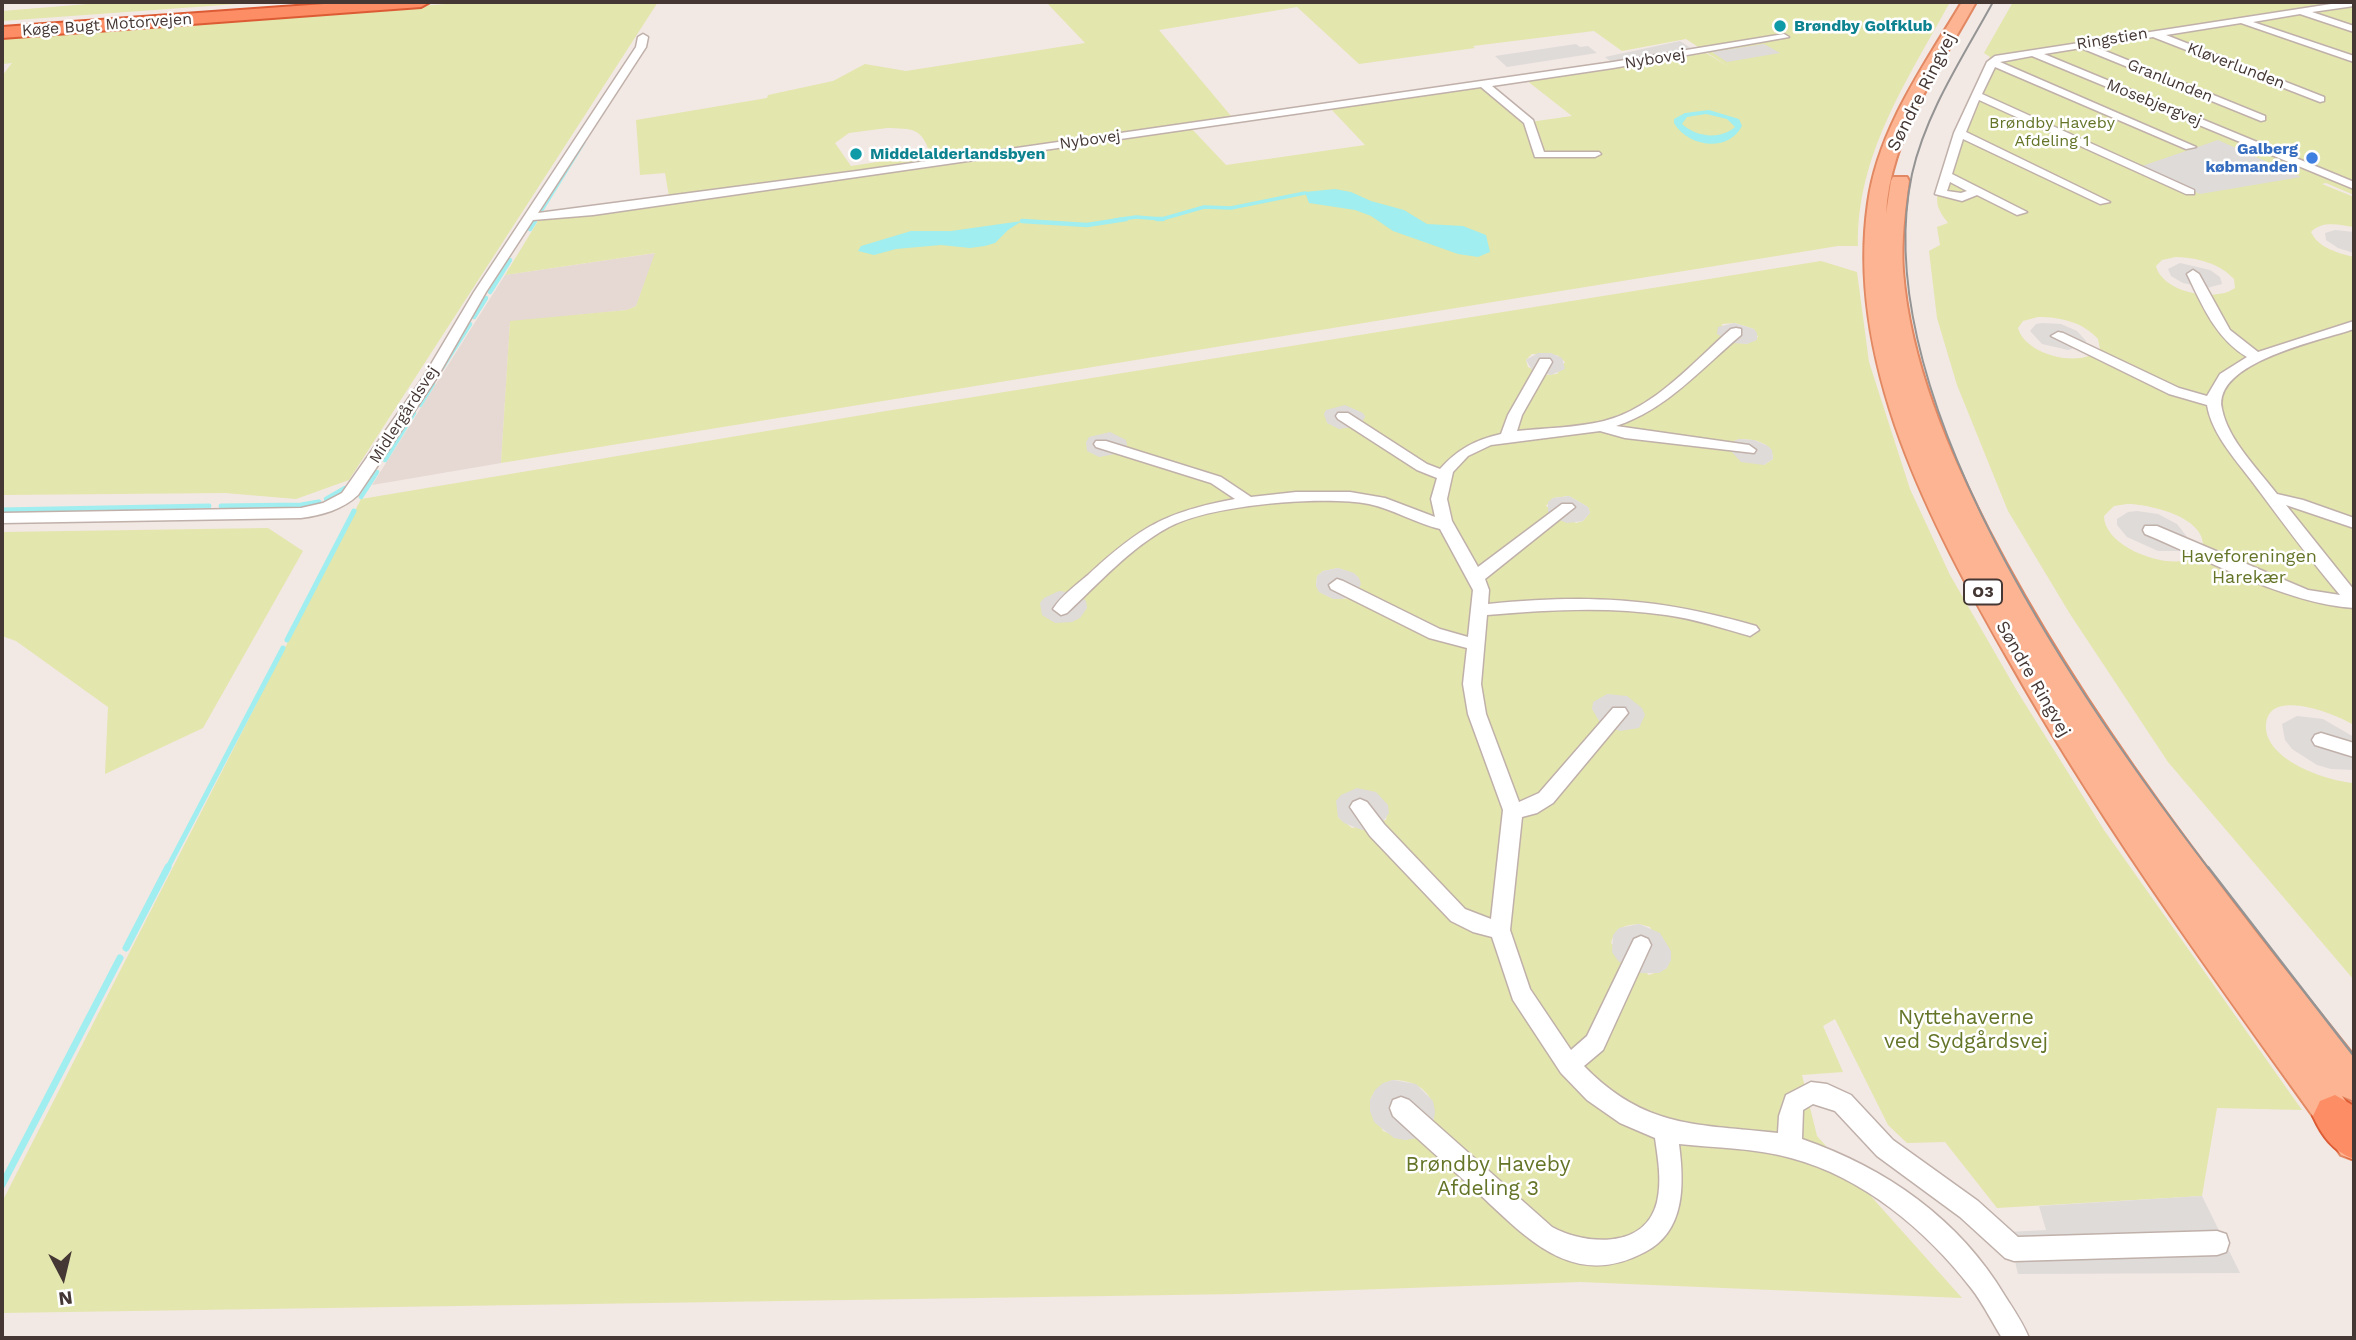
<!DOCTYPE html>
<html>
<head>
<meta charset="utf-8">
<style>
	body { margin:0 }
	#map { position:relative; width:2356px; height:1340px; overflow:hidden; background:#f2e8e4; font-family:"Work Sans",sans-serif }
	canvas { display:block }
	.frame { position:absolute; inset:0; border:4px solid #443734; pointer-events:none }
	.north { position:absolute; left:28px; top:1242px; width:70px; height:70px; -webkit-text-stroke:5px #fff; paint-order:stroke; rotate:173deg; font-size:19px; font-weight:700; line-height:28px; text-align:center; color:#443734 }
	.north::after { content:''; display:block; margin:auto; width:24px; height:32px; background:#443734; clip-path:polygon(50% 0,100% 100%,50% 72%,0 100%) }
</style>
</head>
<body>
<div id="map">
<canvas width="2356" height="1340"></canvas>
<div class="frame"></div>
<div class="north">N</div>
</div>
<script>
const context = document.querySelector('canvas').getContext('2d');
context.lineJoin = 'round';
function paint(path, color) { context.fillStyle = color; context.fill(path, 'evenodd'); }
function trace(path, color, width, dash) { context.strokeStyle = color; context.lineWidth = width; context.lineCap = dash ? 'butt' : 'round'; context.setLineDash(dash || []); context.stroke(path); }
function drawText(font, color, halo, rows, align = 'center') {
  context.font = font + ' "Work Sans",sans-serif'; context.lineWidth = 5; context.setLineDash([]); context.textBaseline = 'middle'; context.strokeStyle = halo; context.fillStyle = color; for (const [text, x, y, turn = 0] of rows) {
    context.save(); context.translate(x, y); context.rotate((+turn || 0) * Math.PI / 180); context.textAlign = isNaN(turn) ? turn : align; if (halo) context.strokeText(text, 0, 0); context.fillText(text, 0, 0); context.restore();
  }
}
const residential = new Path2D(`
	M656 253 636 306 627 310 510 322 501 463 372 485 505 275Z`);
const green = new Path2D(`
	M112 2H265L2 21V11Z
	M473 2H658L349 480 296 499 225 493 2 495V76L12 63 2 64V37Z
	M1046 2H1950C1908 79 1856 155 1858 246H1838L501 463 510 321 627 310 636 306 655 253 505 275 538 221 670 202 665 173 640 175 636 120 767 98 768 95 833 81 865 64 906 71 1085 43ZM1297 7 1359 64 1475 48 1473 46 1594 31 1622 51 1686 39 1732 69 1706 53 1526 80 1572 116 1523 123 1482 85 1330 108 1365 145 1226 165 1191 128 1062 142 1231 116 1159 30ZM887 128C912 129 922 127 930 154L851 166 835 143 849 133Z
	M2013 2H2354V195L2326 183 2322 184 2354 197V227C2340 225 2322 220 2311 232 2318 248 2338 253 2354 257V725C2338 715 2268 686 2266 725 2264 760 2327 781 2354 783V980L2168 762 2070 614 2008 511 1957 385 1937 318 1929 251 1940 245 1937 227 1948 223C1945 219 1941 214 1939 209 1928 183 1977 85 1990 57L1984 53ZM2176 257C2198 258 2219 263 2234 279L2235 288C2215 303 2162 292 2156 266L2162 260ZM2038 317C2060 317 2083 322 2098 339L2100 349C2081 369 2025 355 2018 328L2023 321ZM2127 504C2148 504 2202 516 2203 544 2203 549 2200 554 2196 557 2171 572 2104 548 2104 516L2114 506Z
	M1821 261 1857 272 1869 362 1910 489 1950 575 2017 691 2104 830 2302 1110 2217 1108 2202 1196 1997 1208 1945 1142 1907 1143 1888 1125 1835 1019 1823 1026 1843 1072 1802 1075 1817 1136 1962 1298 1581 1282 1237 1294 2 1313V1202L361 499 886 411ZM1735 323 1754 329 1758 337 1747 344 1726 341 1722 324ZM1532 354 1557 355 1565 362 1557 374 1544 375 1528 367 1526 360ZM1739 439C1754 439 1773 442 1773 459L1764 465 1734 441ZM1569 496 1588 507 1590 513 1583 521 1576 523 1546 506 1553 498ZM1338 568 1353 573 1359 578 1350 598C1337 600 1323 598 1316 586L1317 576 1323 571ZM1388 805 1386 820 1352 828 1338 817ZM1639 924 1650 927 1667 968 1649 975 1611 943C1615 928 1624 925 1639 924ZM1393 1080C1420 1080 1438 1096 1433 1123L1406 1140 1383 1131 1370 1100C1375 1089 1381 1084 1393 1080Z
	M268 528 303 551 203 728 105 774 108 707 16 641 2 636V532Z`);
const parking = new Path2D(`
	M1680 41 1697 52 1615 65 1605 57Z
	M1576 44 1580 47 1588 46 1597 53 1507 67 1495 56Z
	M1764 44 1780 53 1727 62 1712 52Z
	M2218 140 2301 177 2200 194 2139 167Z
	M2335 230 2354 232V253L2338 248 2326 240 2325 233Z
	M2180 263 2210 270 2220 277 2222 284 2207 288 2183 283 2171 276 2168 269Z
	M1734 323 1754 329 1757 333V340L1747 344 1733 343 1717 334 1718 327Z
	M2042 323 2061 324 2077 331 2086 341 2085 345 2068 350 2042 344 2030 331 2036 324Z
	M1538 353H1551L1562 358 1565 369 1551 375 1532 370 1526 360Z
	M1345 405 1363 413 1365 417 1360 426 1339 429 1327 423 1324 414 1326 410Z
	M1110 432 1126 440 1127 445 1121 453 1099 457 1087 451 1086 442 1089 437Z
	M1739 439 1754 440 1768 446 1772 450 1773 459 1764 465 1741 462 1729 449 1734 441Z
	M1569 496 1588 507 1590 513 1583 521 1567 523 1552 517 1548 512V502L1553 498Z
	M2137 511 2158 514 2177 524 2187 537 2184 548 2177 551H2158L2127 537 2117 525V519L2128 512Z
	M1338 568 1354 573 1359 578 1361 584 1356 594 1342 599H1333L1319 592 1316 586 1317 576 1323 571Z
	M1059 591 1076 593 1086 601 1087 608 1080 618 1072 622 1055 623 1042 615 1040 603 1044 598Z
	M1607 694 1627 696 1642 708 1645 715 1639 728 1620 731 1601 724 1592 709 1593 702Z
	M2297 716 2323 719 2354 737V770L2331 769 2317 765 2292 749 2285 740 2282 724Z
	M1357 788 1376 792 1388 805 1389 813 1380 826 1362 830 1344 823 1338 817 1336 801 1341 795Z
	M1639 924 1660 933 1671 951V960L1667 968 1659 973H1638L1618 961 1612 952 1613 935 1619 928Z
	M1393 1080 1416 1084 1433 1101 1435 1112 1433 1123 1417 1138 1405 1140 1394 1138 1374 1122 1370 1111V1100L1375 1090 1383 1083Z
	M2202 1196 2240 1273 2018 1274 2008 1232 2046 1230 2039 1206Z`);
const water = new Path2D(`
	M1709 110 1739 119 1742 126C1728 153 1688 147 1674 123V119L1685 113ZM1706 114 1727 119 1735 127C1720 140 1696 137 1682 124L1687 117Z
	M1335 189 1351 192 1371 201 1404 210 1427 224 1463 226 1486 235 1490 252 1478 257 1458 254 1393 231 1371 216 1355 210 1309 203 1305 192Z
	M1022 221 1008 230 995 243 985 246 970 248 941 245 896 249 874 255 858 251 861 246 911 231H951Z`);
const streamFar3 = new Path2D(`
	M540 213 584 142
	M1115 220 1136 217 1162 219 1204 207 1231 208 1305 193`);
const streamFar2 = new Path2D(`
	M1157 219H1163
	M1022 221 1087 225 1126 219
	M530 229 535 221
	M490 292 510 260
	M474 317 486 298
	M442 368 470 324
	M420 405 433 384
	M385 460 414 413
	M361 497 377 472
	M326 499 345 488
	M309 504 319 502`);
const streamFar1 = new Path2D(`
	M221 506 301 505 319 502
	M2 510 209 506
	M287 640 354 511
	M167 869 283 648`);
const stream = new Path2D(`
	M126 948 168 867
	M2 1185 120 958`);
const street = new Path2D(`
	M2344 2H2354V6L2312 12 2354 26V32L2300 14 2253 22 2354 56V62L2241 23 2166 35 2324 97V101L2320 102 2153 37 2093 46 2265 116V120L2261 121 2081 48 2044 54 2354 182V189L2032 56 2000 62 2196 147 2186 149 1995 67 1982 94 2194 190V194H2186L1979 100 1966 132 2110 202 2100 204 1963 139 1952 174 2027 212 2017 215 1977 195 1962 201 1935 194 1954 133 1987 62 1995 56ZM1950 182 1967 191 1961 193 1947 191Z
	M643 34 648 37 646 47 538 213 857 171 1613 62 1784 34 1789 37 1613 68 1492 86 1533 120 1544 152H1599L1601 154 1595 157H1535L1524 123 1481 87 593 215 533 220 486 292 438 376 358 495C342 510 322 515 301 518L2 523V513L301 508 323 503 342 493 424 376 474 292 636 47 638 37Z
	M2193 270 2199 274 2230 330 2258 352 2354 321V329C2322 340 2212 362 2222 409 2228 440 2258 469 2277 494L2303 500 2354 518V528L2286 505 2354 590V608C2287 604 2208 560 2145 534L2143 530 2145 526H2157L2308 590 2340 595C2311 561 2283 523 2257 488 2239 463 2212 436 2207 405L2169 394 2051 336 2058 332 2063 333 2179 388 2207 396 2220 374 2247 357C2216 339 2202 305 2187 274Z
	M1736 328 1741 329V335C1702 368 1666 410 1616 426L1749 445 1756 450 1754 453 1625 438 1600 431 1491 445 1468 456 1453 472 1447 499 1452 521 1478 567 1562 504H1572L1575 507 1485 579 1489 590 1488 604C1589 594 1659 598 1756 626L1759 630 1750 636C1722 628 1695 619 1666 615 1607 606 1546 610 1487 615L1481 684 1486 714 1519 802 1539 793 1613 708H1625L1628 713 1553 803 1537 813 1522 817 1510 930 1530 989 1571 1050 1587 1036 1634 939 1641 936 1648 939 1651 945 1603 1050 1584 1066C1645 1129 1698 1124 1778 1133L1779 1116 1786 1095 1811 1082 1827 1084 1851 1095 1893 1140 1978 1201 2018 1237 2217 1231 2226 1234 2229 1243 2226 1252 2217 1255 2014 1261 2005 1258 1960 1217 1877 1156 1835 1111 1813 1104 1803 1110 1802 1139C1886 1168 1959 1219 2005 1296 2014 1310 2023 1323 2029 1338H2002C1992 1322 1983 1303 1971 1288 1926 1230 1863 1177 1791 1158 1756 1148 1715 1148 1679 1144 1684 1183 1686 1231 1645 1252 1572 1291 1526 1237 1476 1191 1448 1166 1420 1141 1393 1116L1390 1108 1393 1100 1401 1097 1409 1100 1552 1227C1585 1245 1645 1250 1657 1202 1662 1181 1658 1159 1655 1138L1620 1123 1587 1100 1561 1073 1513 1000 1492 937 1473 932 1451 921 1370 836 1350 807 1353 802 1360 799 1367 802 1384 824 1465 909 1491 919 1503 810 1468 714 1463 684 1467 648 1429 638 1331 589 1329 585 1337 579 1343 581 1440 629 1468 637 1473 590 1440 529C1415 523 1393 509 1369 504 1323 495 1210 505 1169 527 1130 548 1099 583 1067 613L1061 615 1053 609C1061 596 1076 585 1088 575 1140 527 1165 512 1235 499L1211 483 1096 447 1094 444 1096 441H1106L1221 477 1251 497 1296 492H1350L1385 498 1435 517 1431 499 1437 478 1417 470 1338 419 1336 416 1338 413H1348L1427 464 1440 469C1458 449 1475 440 1501 434L1508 415 1540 359H1550L1552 362 1522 415 1517 431C1545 428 1576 428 1604 421 1655 408 1693 362 1731 329Z
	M2321 733 2354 743V757L2315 745 2312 740 2315 735Z`);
const primary = new Path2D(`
	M1962 2H1976C1940 67 1890 137 1886 214L1891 181 1893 177H1907L1909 181C1905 210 1901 241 1903 271 1910 362 1948 450 1989 531 2088 722 2221 889 2354 1056V1101L2342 1096 2354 1112V1160L2341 1155C2225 993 2106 833 2008 659 1931 524 1845 363 1868 203 1878 129 1925 64 1962 2Z`);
const highway = new Path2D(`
	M352 2H430L421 7 2 38V27Z
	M2335 1095 2354 1106V1159C2333 1151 2322 1136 2313 1116L2320 1101Z`);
const tramFar1 = new Path2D(`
	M1993 2C1963 57 1926 112 1912 174 1865 394 2081 702 2209 869`);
const tram = new Path2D(`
	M2208 867 2354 1056`);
const markers = [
	[1780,26,7,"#0f9aa8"],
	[856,154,7,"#0f9aa8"],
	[2312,158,7,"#3f7fe0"]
];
const farStreetnames = [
	["Køge Bugt Motorvejen",107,25,-4],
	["Ringstien",2112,39,-9],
	["Nybovej",1655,59,-9],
	["Kløverlunden",2236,66,21],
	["Granlunden",2170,81,22],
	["Mosebjergvej",2154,103,22],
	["Nybovej",1090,140,-8],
	["Midlergårdsvej",404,415,-57]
];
const farCulturenames = [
	["Brøndby Golfklub",1794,26],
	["Middelalderlandsbyen",870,154]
];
const farParknames = [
	["Brøndby Haveby",2052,123],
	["Afdeling 1",2052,141]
];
const farShopnames = [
	["Galberg",2298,149],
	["købmanden",2298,167]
];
const shields = [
	[1983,592,38]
];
const shieldNames = [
	["O3",1983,592]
];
const streetNames = [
	["Søndre Ringvej",1922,92,-63],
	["Søndre Ringvej",2033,679,60]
];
const parkNames = [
	["Haveforeningen",2249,557],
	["Harekær",2249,578]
];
const nearParknames = [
	["Nyttehaverne",1966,1018],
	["ved Sydgårdsvej",1966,1042],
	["Brøndby Haveby",1488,1165],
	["Afdeling 3",1488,1189]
];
paint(residential, '#e6d8d2');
paint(green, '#e3e6ad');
paint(parking, '#dfdbd9');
paint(water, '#a0eeef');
trace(streamFar3, '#a0eeef', 3.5);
trace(streamFar2, '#a0eeef', 4.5);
trace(streamFar1, '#a0eeef', 5);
trace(stream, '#a0eeef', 7);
trace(street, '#c0b0aa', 3);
trace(primary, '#e28862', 4);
trace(highway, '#dc5b34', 4);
paint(street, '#fff');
paint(primary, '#fdb492');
paint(highway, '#fc8d65');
trace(tramFar1, '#949494', 2);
trace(tram, '#949494', 2.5);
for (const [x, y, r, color] of markers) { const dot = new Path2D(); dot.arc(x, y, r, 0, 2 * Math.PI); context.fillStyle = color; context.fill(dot); trace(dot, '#fff', 2.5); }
drawText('16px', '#443734', '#fff', farStreetnames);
drawText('bold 16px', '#0d838f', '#fff', farCulturenames, 'left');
drawText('16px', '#647528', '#fff', farParknames);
drawText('bold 16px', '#366cbe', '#fff', farShopnames, 'right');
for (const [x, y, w] of shields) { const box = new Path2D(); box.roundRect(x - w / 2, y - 12.5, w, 25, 5); context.fillStyle = '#fff'; context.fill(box); trace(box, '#443734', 2); }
drawText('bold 16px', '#443734', null, shieldNames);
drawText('18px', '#443734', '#fff', streetNames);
drawText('18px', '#647528', '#fff', parkNames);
drawText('21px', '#647528', '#fff', nearParknames);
</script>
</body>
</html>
